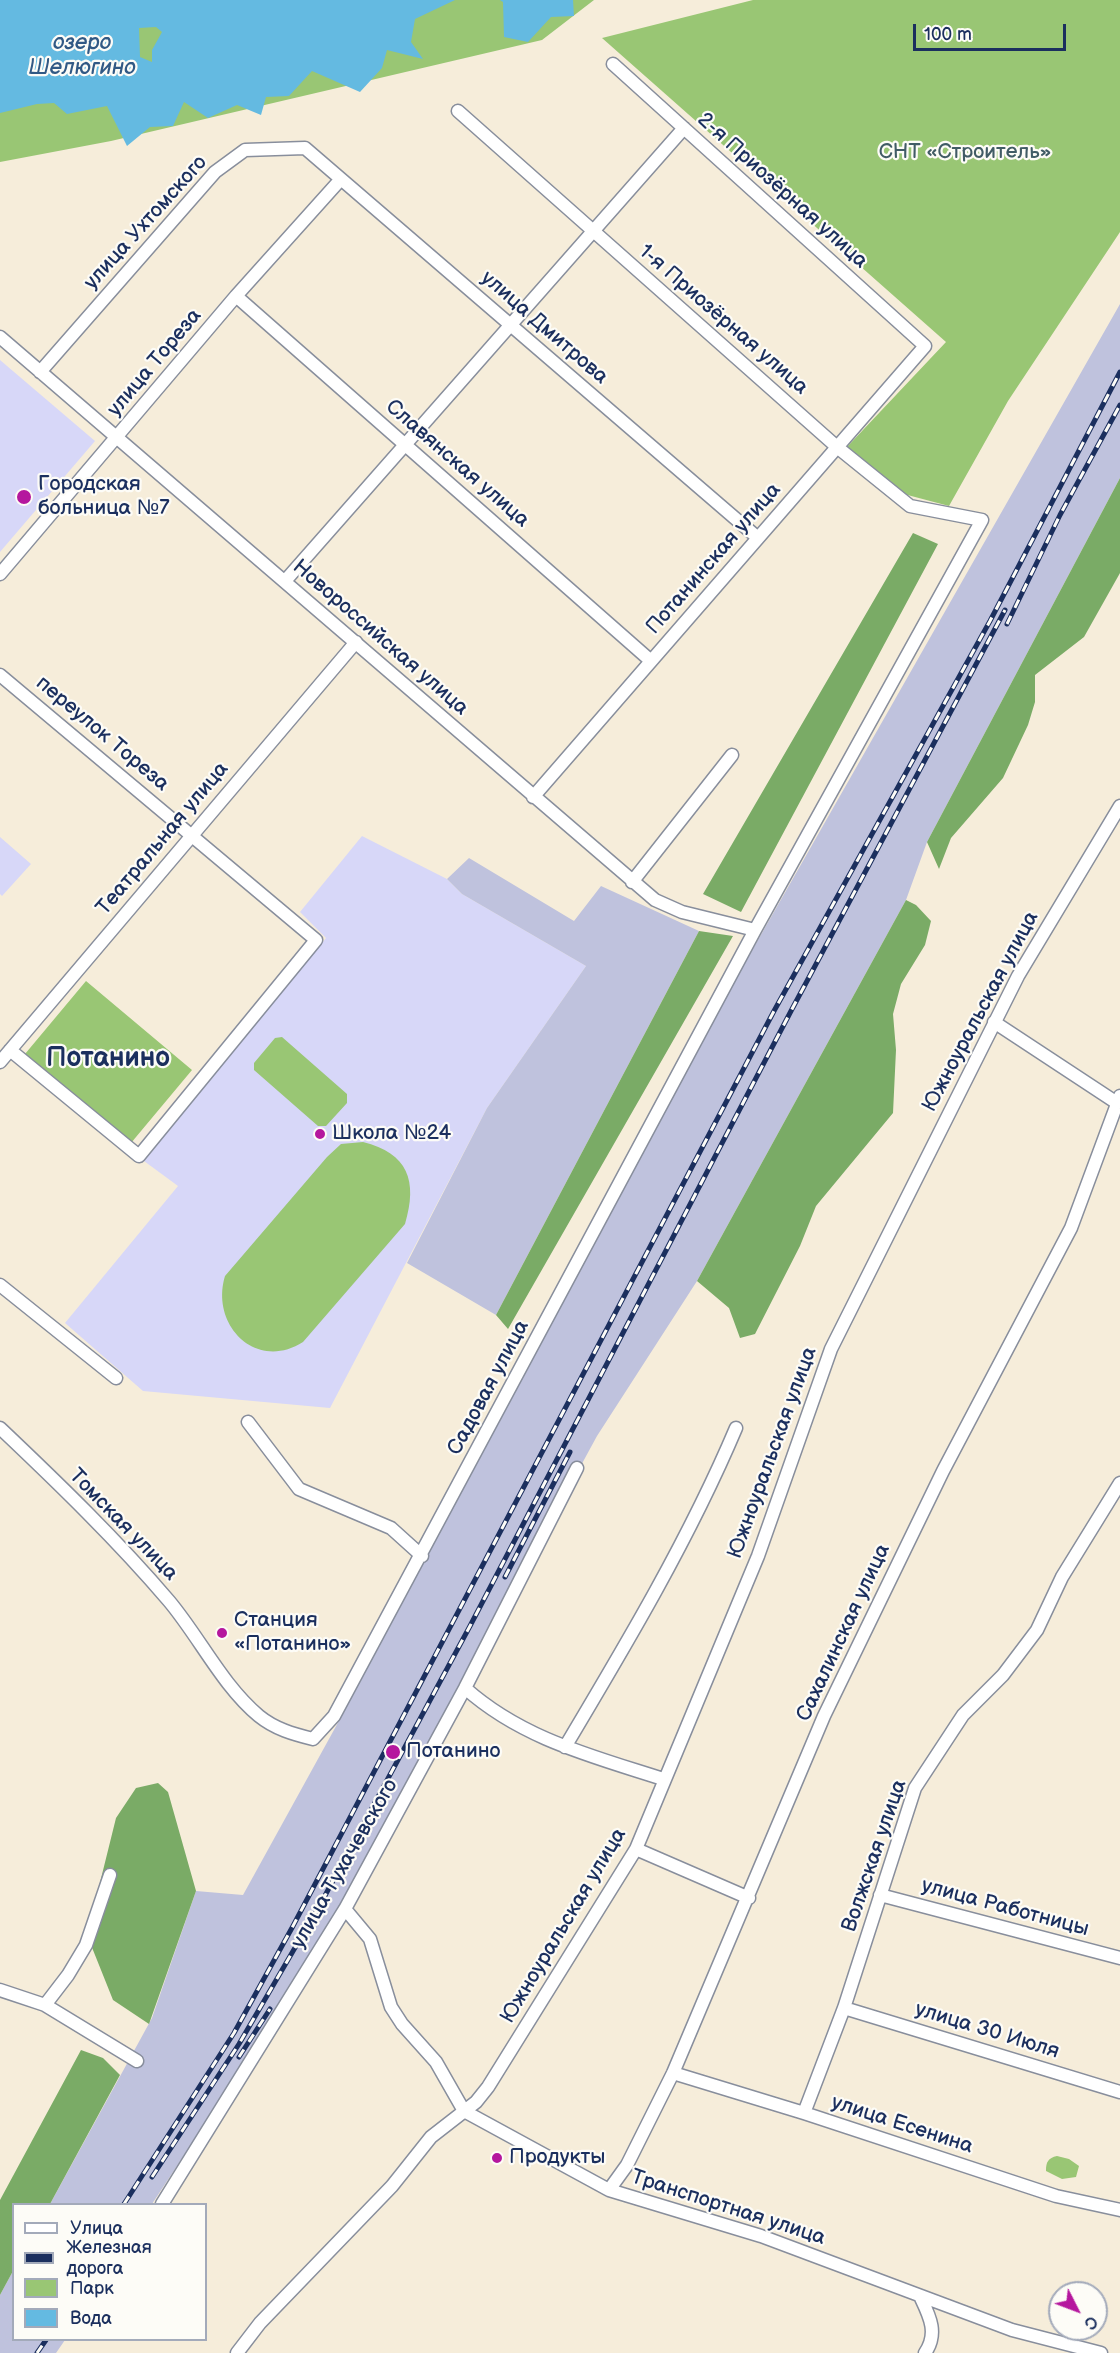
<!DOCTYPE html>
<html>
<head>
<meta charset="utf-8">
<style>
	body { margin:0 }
	#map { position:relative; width:1120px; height:2353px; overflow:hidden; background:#f6edda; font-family:"Balsamiq Sans",sans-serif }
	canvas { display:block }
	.legend { position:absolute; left:12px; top:2203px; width:195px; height:138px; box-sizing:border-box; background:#fdfcf7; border:2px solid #a3aaba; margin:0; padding:8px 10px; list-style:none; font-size:18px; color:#1b2f5e }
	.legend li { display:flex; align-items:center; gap:12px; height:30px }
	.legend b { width:30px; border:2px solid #a3aaba }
	.north { position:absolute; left:1048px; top:2281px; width:60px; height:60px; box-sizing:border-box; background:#fdfcf7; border:2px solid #a3aaba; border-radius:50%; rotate:132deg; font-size:16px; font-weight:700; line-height:24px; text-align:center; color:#1b2f5e }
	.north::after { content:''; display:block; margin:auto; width:21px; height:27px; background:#b5179e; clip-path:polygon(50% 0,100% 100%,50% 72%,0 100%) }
	.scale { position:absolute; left:913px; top:24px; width:153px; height:27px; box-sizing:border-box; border:3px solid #1b2f5e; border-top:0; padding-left:8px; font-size:18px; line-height:21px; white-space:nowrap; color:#1b2f5e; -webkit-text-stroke:4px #fdfcf7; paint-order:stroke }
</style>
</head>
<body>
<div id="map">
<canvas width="1120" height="2353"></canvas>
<ul class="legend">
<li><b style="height:8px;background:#fff"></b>Улица</li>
<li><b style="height:8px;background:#1b2f5e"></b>Железная дорога</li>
<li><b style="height:16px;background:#99c674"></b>Парк</li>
<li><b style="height:16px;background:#64bae1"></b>Вода</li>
</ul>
<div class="north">С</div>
<div class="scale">100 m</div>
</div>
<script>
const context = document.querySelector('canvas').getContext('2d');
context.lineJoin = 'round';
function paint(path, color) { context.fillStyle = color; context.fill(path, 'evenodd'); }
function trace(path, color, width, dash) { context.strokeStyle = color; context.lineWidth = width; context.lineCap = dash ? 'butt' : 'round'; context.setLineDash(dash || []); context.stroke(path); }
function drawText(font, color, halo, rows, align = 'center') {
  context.font = font + ' "Balsamiq Sans",sans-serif'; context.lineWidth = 4.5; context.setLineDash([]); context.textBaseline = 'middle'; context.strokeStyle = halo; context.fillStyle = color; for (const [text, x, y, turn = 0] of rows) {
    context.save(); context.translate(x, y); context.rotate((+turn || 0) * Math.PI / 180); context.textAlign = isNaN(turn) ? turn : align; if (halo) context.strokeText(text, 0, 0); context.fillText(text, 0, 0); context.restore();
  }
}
const built = new Path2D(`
	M0 360 95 441 0 552Z
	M362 836 447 879 462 894 586 966 487 1108 330 1408 143 1391 65 1323 178 1186 144 1161 326 938 300 912Z
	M0 837 31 864 2 896 0 894Z`);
const industrial = new Path2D(`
	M1120 304V478L927 842 906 900 697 1281 597 1436 370 1853 291 1992 152 2204H50L152 2018 196 1891 243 1895 340 1719 672 1091Z
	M469 858 574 921 601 886 699 931 496 1315 407 1263 487 1108 586 966 462 894 447 879Z
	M13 2271 14 2340H65L56 2353H0V2295Z`);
const green = new Path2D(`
	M0 0H594L542 40 111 141 0 162Z
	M753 0H1120V232L1008 401 949 506 900 493 846 448 946 342 602 38Z
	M86 981 192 1070 131 1143 25 1054Z
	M282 1037 347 1094V1103L326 1126H318L254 1070V1063L275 1038Z
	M363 1142C408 1153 418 1181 405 1224L303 1342C256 1372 210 1325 225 1276L327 1157 341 1144Z
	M1057 2156 1069 2159 1079 2166 1076 2177 1062 2179 1046 2171C1046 2162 1048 2158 1057 2156Z`);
const forest = new Path2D(`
	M1120 478V573L1084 637 1035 675V702L1028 725 1003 778 951 838 939 869 927 842Z
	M913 533 938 544 741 912 703 894Z
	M906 900 916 905 931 921 925 945 901 984 893 1014 896 1050 893 1113 816 1206 800 1246 755 1334 740 1338 729 1308 697 1281Z
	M699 931 733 936 508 1329 496 1315Z
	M158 1783 168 1792 196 1891 149 2024 113 2000 87 1935 116 1818 136 1788Z
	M81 2050 103 2058 120 2075 50 2204H14L13 2271 0 2295V2200Z`);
const water = new Path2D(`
	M0 0H455L415 19 411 42 423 59 387 50 382 68 360 92 312 71 289 96 266 97 261 115 237 105 208 118 184 102 173 126 150 127 127 146 107 106 67 114 54 103 37 104 0 113ZM156 27 162 32 152 50V62L140 57 139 28Z
	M500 0H573L574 16 551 17 528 42 504 37 503 2Z`);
const street = new Path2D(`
	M236 296 651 661
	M0 337 655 900 682 912 755 930
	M40 372 215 172 245 150 305 148 758 538
	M0 574 236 296 341 179
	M285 581 684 128
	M0 675 316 940 139 1156 10 1050
	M533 797 925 346 613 64
	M632 882 732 755
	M994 1022 1117 1103
	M0 1062 356 642
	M0 1285 116 1378
	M248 1422 299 1489 391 1528 422 1556
	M0 1428C58 1483 117 1540 169 1601 200 1638 222 1685 259 1716 275 1729 293 1734 313 1739L334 1716 755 930 982 520 910 506 837 447 458 111
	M465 1688C522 1739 592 1756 663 1779
	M565 1747C627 1643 689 1539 736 1428
	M636 1849 749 1898
	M880 1895 1120 1958
	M345 1909 370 1939 391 2007 402 2024 436 2062 464 2111
	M0 1990 45 2005 137 2061
	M45 2005 68 1975 86 1945 110 1875
	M844 2008 1120 2092
	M673 2073 804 2113 1056 2196 1120 2210
	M464 2111 609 2190 761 2236 1012 2330 1101 2353
	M804 2113 844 2008 915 1788 963 1715 1003 1675 1037 1630 1062 1577 1120 1483
	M609 2190 627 2165 673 2073 824 1716 943 1471 1071 1228 1120 1096
	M162 2204 345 1909 465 1688 577 1468
	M920 2296C929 2315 939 2333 925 2353
	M237 2353 260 2323 392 2186 431 2137 476 2102 488 2087 636 1849 758 1556 831 1349 1018 976 1120 806`);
const rail = new Path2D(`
	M1007 624 1060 515 1120 405
	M505 1577 570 1452
	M239 2057 270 2009
	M152 2177 239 2044 321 1903 470 1626 791 1011 1005 610
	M124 2204 234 2033 293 1926 774 1011 990 621 1120 372
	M37 2353 46 2340`);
const markers = [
	[24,497,8,"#b5179e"],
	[320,1134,6,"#b5179e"],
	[222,1633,6,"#b5179e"],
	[393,1752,8,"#b5179e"],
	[497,2158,6,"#b5179e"]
];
const parkNames = [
	["СНТ «Строитель»",965,153]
];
const streetNames = [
	["2-я Приозёрная улица",782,191,42],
	["улица Ухтомского",146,223,-48],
	["1-я Приозёрная улица",723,320,41],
	["улица Дмитрова",544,328,41],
	["улица Тореза",155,363,-50],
	["Славянская улица",457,464,41],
	["Потанинская улица",714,559,-49],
	["Новороссийская улица",380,638,41],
	["переулок Тореза",102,734,40],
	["Театральная улица",163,839,-50],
	["Южноуральская улица",981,1012,-62],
	["Садовая улица",489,1388,-62],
	["Южноуральская улица",773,1453,-70],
	["Томская улица",123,1525,46],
	["Сахалинская улица",844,1633,-65],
	["Волжская улица",875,1856,-71],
	["улица Тухачевского",345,1864,-60],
	["улица Работницы",1005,1908,15],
	["Южноуральская улица",564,1926,-59],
	["улица 30 Июля",987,2031,17],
	["улица Есенина",902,2125,18],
	["Транспортная улица",728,2208,18]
];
const poiNames = [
	["Городская",38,485],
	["больница №7",38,509],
	["Школа №24",332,1134],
	["Станция",234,1621],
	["«Потанино»",234,1645],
	["Потанино",406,1752],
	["Продукты",509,2158]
];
const waterNames = [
	["озеро",82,43],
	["Шелюгино",82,68]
];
const districtNames = [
	["Потанино",108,1059]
];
paint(built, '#d7d7f8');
paint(industrial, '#bfc2dd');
paint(green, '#99c674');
paint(forest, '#7aab66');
paint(water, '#64bae1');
trace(street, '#888e9c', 15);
trace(street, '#fff', 12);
trace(rail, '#1b2f5e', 5);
trace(rail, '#fdfcf7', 3, [9]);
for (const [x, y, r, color] of markers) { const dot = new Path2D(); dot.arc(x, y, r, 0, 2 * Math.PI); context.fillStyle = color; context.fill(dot); trace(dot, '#fdfcf7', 2); }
drawText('21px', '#415c65', '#fdfcf7', parkNames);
drawText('21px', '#1b2f5e', '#fdfcf7', streetNames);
drawText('21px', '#1b2f5e', '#fdfcf7', poiNames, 'left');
drawText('italic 22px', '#315985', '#fdfcf7', waterNames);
drawText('bold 27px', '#1b2f5e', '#fdfcf7', districtNames);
</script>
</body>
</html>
